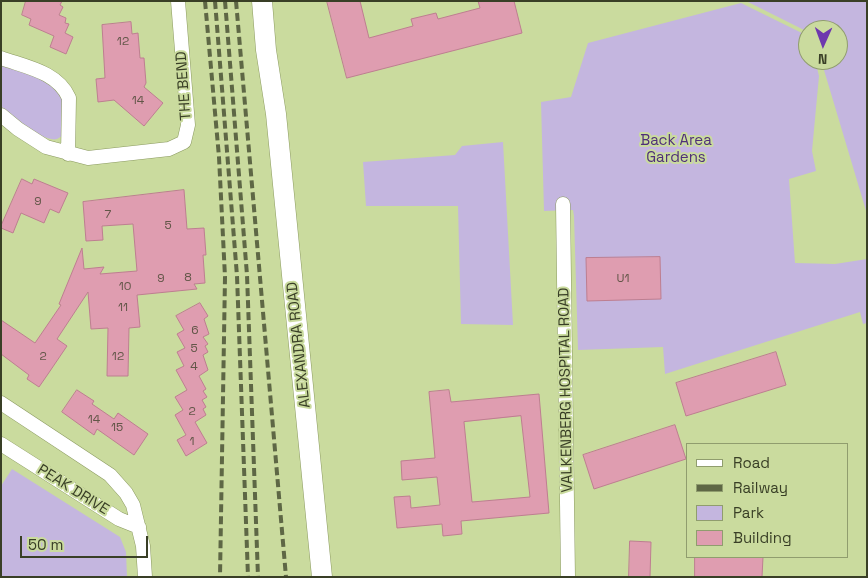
<!DOCTYPE html>
<html>
<head>
<meta charset="utf-8">
<style>
	body { margin:0 }
	#map { position:relative; width:868px; height:578px; overflow:hidden; background:#cadb9e; font-family:"Space Grotesk",sans-serif }
	canvas { display:block }
	.frame { position:absolute; inset:0; border:2px solid #393f26; pointer-events:none }
	.legend { position:absolute; left:686px; top:443px; width:162px; height:115px; box-sizing:border-box; background:#cadb9e; border:1px solid #909d6e; margin:0; padding:6px 9px; list-style:none; font-size:15px; color:#393f26 }
	.legend li { display:flex; align-items:center; gap:10px; height:25px }
	.legend b { width:25px; border:1px solid #909d6e }
	.north { position:absolute; left:798px; top:20px; width:50px; height:50px; box-sizing:border-box; background:#cadb9e; border:1px solid #909d6e; border-radius:50%; rotate:182deg; font-size:14px; font-weight:700; line-height:20px; text-align:center; color:#393f26 }
	.north::after { content:''; display:block; margin:auto; width:18px; height:22px; background:#6e38ae; clip-path:polygon(50% 0,100% 100%,50% 72%,0 100%) }
	.scale { position:absolute; left:20px; top:536px; width:128px; height:22px; box-sizing:border-box; border:2px solid #393f26; border-top:0; padding-left:6px; font-size:15px; line-height:18px; white-space:nowrap; color:#393f26; -webkit-text-stroke:4px #cadb9e; paint-order:stroke }
</style>
</head>
<body>
<div id="map">
<canvas width="868" height="578"></canvas>
<div class="frame"></div>
<ul class="legend">
<li><b style="height:6px;background:#fff"></b>Road</li>
<li><b style="height:6px;background:#5e6745"></b>Railway</li>
<li><b style="height:14px;background:#c4b6df"></b>Park</li>
<li><b style="height:14px;background:#df9db0"></b>Building</li>
</ul>
<div class="north">N</div>
<div class="scale">50 m</div>
</div>
<script>
const context = document.querySelector('canvas').getContext('2d');
context.lineJoin = 'round';
function paint(path, color) { context.fillStyle = color; context.fill(path, 'evenodd'); }
function trace(path, color, width, dash) { context.strokeStyle = color; context.lineWidth = width; context.lineCap = dash ? 'butt' : 'round'; context.setLineDash(dash || []); context.stroke(path); }
function drawText(font, color, halo, rows, align = 'center') {
  context.font = font + ' "Space Grotesk",sans-serif'; context.lineWidth = 4; context.setLineDash([]); context.textBaseline = 'middle'; context.strokeStyle = halo; context.fillStyle = color; for (const [text, x, y, turn = 0] of rows) {
    context.save(); context.translate(x, y); context.rotate((+turn || 0) * Math.PI / 180); context.textAlign = isNaN(turn) ? turn : align; if (halo) context.strokeText(text, 0, 0); context.fillText(text, 0, 0); context.restore();
  }
}
const green = new Path2D(`
	M746 1H867V214L821 60H838V30H808V32Z
	M741 3 808 36V60H815L819 76 812 151 816 171 789 179 795 263 835 264 867 259V323L863 324 860 312 665 374 663 347 578 350 574 216 573 210 544 211 541 102 571 97 588 43Z
	M1 63 51 82 63 97 62 136 57 139C44 143 10 116 1 106Z
	M503 142 513 325 461 324 458 206H366L363 162 455 155 462 146Z
	M12 469 120 537 126 552 127 577H1V486Z`);
const building = new Path2D(`
	M26 1H62L60 5 63 7 59 15 66 18 65 23 69 24 65 33 73 37 66 54 50 47 54 36 29 25 31 19 22 15Z
	M327 1H360L369 38 413 26 411 19 436 13 438 19 480 8 478 1H514L522 33 347 78Z
	M131 22 132 34 138 33 140 58H144L146 83 144 87 163 103 144 126 114 100 98 102 96 79 105 78 102 25Z
	M22 179 32 184 34 179 68 193 59 213 50 209 44 223 21 213 13 233 1 228V226Z
	M184 190 187 229 204 228 206 255H203L205 283 194 284 197 289 137 295 140 327 129 328 128 376H107L108 328 91 329 88 292 57 339 67 346 48 374 39 387 27 379 29 375 1 354V320L35 343 61 305 59 304 82 248 84 269 104 267 100 274 137 271 133 224 102 226 103 240 86 241 83 202Z
	M660 257 661 299 587 301 586 258Z
	M200 303 208 316 204 319 209 334 203 337 208 344 205 346 208 352 203 355 208 370 199 376 206 389 203 391 207 397 202 400 206 407 203 409 206 415 195 422 207 443 186 456 177 440 186 435 175 415 183 410 175 397 187 390 176 370 184 366 177 352 185 348 177 334 184 330 176 316Z
	M776 352 786 385 686 416 676 383Z
	M77 390 94 401 92 404 114 419 118 413 148 434 134 455 97 429 94 435 62 412Z
	M449 390 451 402 539 394 549 513 461 521 462 534 443 536 442 524 397 528 394 497 410 496 411 508 440 505 437 477 402 480 401 461 435 458 429 392ZM521 416 530 497 472 502 464 422Z
	M675 425 686 459 594 489 583 455Z
	M630 541 651 542 650 577H629Z
	M695 557H763L762 577H695Z`);
const street = new Path2D(`
	M1 58C26 67 58 72 69 98L68 154
	M1 115 18 129 46 147 88 158 169 149 184 142 188 125 178 1
	M563 204 568 577
	M1 403 110 475 126 493 133 505 143 546 145 577
	M1 444 119 519 139 527`);
const secondary = new Path2D(`
	M262 1 266 50 276 114 322 577`);
const rail = new Path2D(`
	M205 1 219 157 225 277 220 577
	M215 1 237 276 248 577
	M225 1 247 275 258 577
	M236 1 286 577`);
const numberNames = [
	["12",123,42],
	["14",138,101],
	["9",38,202],
	["7",108,215],
	["5",168,226],
	["8",188,278],
	["9",161,279],
	["U1",623,279],
	["10",125,287],
	["11",123,308],
	["6",195,331],
	["5",194,349],
	["2",43,357],
	["12",118,357],
	["4",194,367],
	["2",192,412],
	["14",94,420],
	["15",117,428],
	["1",192,442]
];
const streetNames = [
	["THE BEND",184,86,-94],
	["ALEXANDRA ROAD",299,345,-96],
	["VALKENBERG HOSPITAL ROAD",566,390,-91],
	["PEAK DRIVE",73,490,32]
];
const parkNames = [
	["Back Area",676,141],
	["Gardens",676,158]
];
paint(green, '#c4b6df');
paint(building, '#df9db0');
trace(building, '#bd7e90', 1);
trace(street, '#8b9a60', 15);
trace(secondary, '#8b9a60', 21);
trace(street, '#fff', 14);
trace(secondary, '#fff', 20);
trace(rail, '#5e6745', 4, [8, 4]);
drawText('12px', '#625648', null, numberNames);
drawText('15px', '#393f26', '#cadb9e', streetNames);
drawText('15px', '#4f2f79', '#cadb9e', parkNames);
</script>
</body>
</html>
